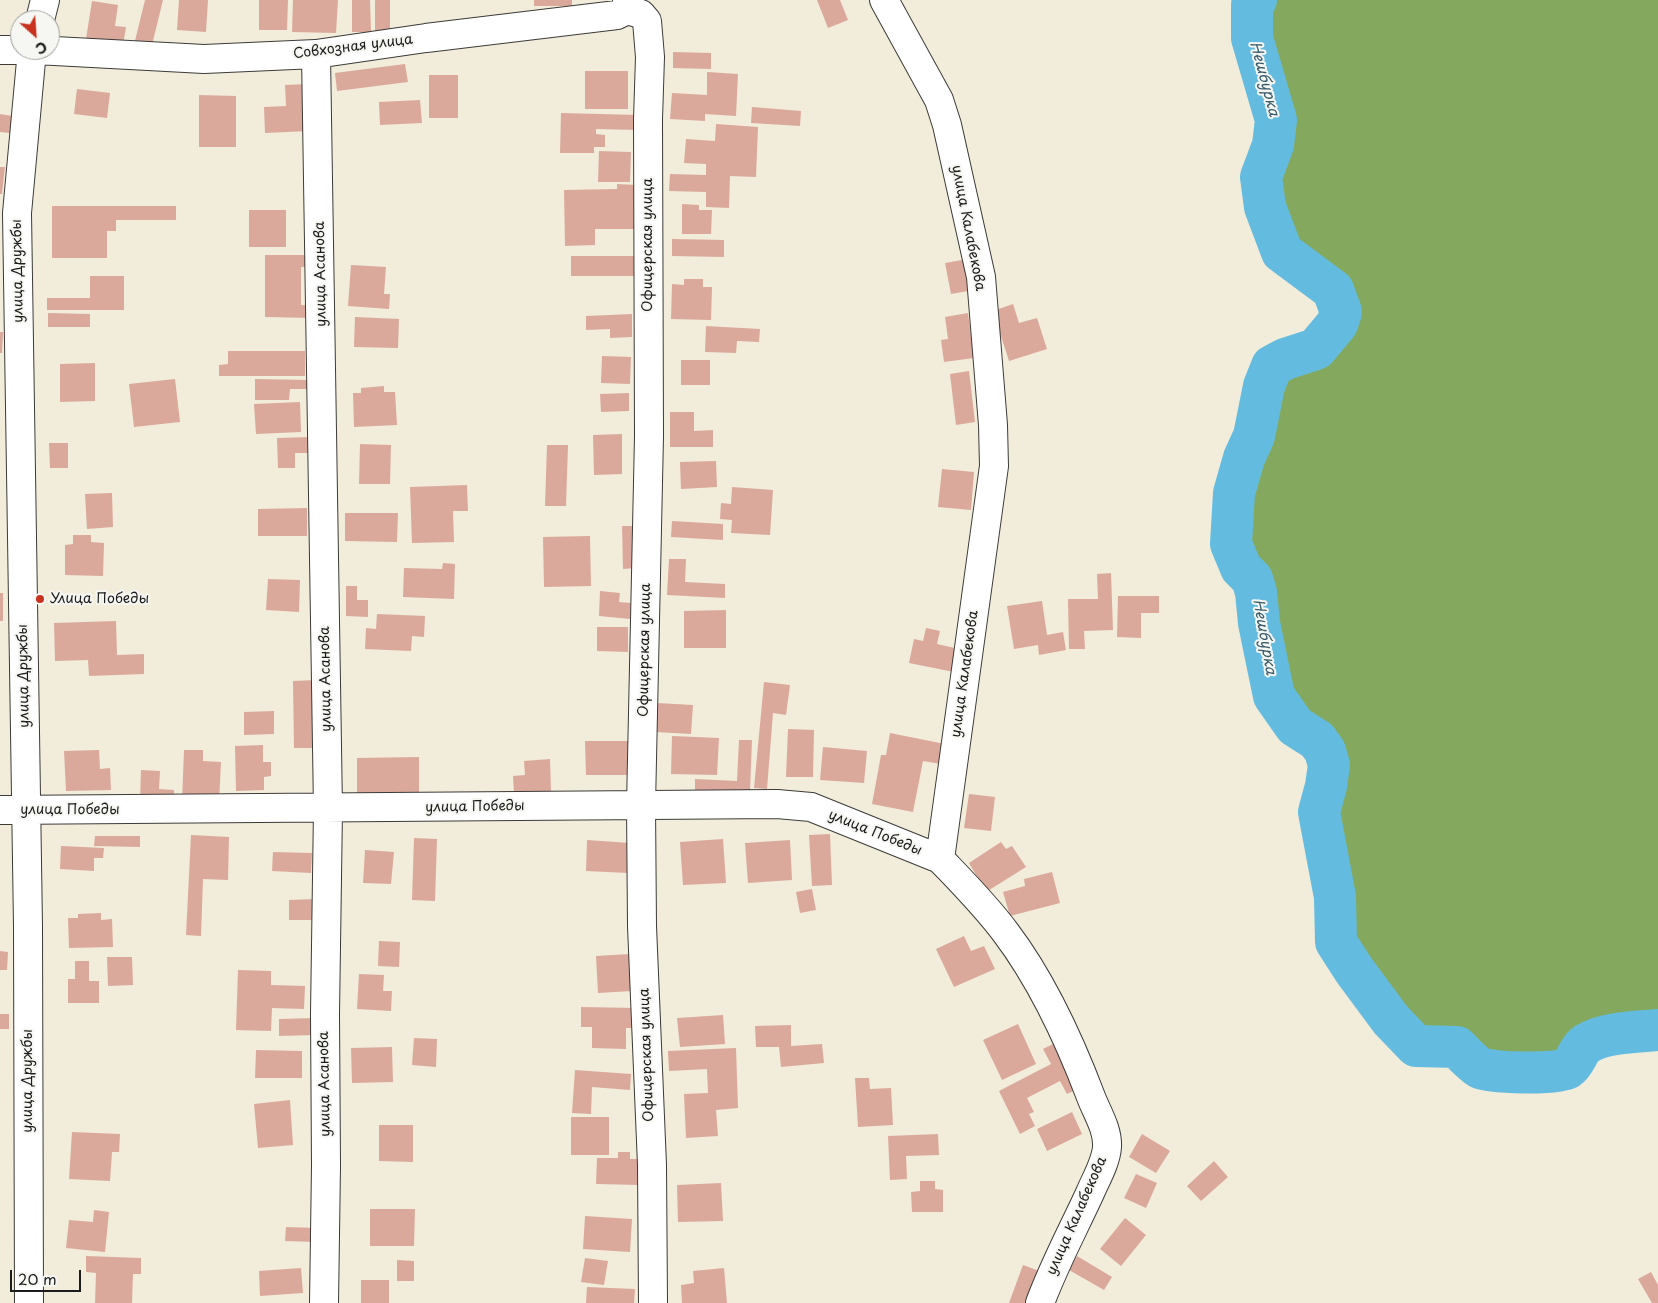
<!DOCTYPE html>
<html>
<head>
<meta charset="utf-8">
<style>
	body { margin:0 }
	#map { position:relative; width:1658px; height:1303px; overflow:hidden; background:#f2ecda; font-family:"Playpen Sans",sans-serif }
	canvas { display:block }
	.north { position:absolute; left:10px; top:10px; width:50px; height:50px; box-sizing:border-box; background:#f6f6f2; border:1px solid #9f9f9c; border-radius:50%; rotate:154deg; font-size:14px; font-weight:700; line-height:20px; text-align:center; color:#1c1c1c }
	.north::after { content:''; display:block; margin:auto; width:18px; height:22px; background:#c8321e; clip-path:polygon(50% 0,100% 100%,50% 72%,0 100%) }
	.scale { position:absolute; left:10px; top:1270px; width:71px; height:22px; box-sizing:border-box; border:2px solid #1c1c1c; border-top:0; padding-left:6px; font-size:15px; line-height:18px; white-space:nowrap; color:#1c1c1c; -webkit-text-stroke:4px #f6f6f2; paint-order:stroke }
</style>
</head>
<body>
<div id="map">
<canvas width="1658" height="1303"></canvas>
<div class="north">С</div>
<div class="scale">20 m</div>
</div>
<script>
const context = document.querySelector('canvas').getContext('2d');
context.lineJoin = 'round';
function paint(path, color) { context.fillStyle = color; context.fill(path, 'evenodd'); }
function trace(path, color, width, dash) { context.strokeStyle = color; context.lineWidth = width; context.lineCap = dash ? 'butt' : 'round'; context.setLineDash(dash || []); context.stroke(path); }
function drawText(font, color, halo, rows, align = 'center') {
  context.font = font + ' "Playpen Sans",sans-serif'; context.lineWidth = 4; context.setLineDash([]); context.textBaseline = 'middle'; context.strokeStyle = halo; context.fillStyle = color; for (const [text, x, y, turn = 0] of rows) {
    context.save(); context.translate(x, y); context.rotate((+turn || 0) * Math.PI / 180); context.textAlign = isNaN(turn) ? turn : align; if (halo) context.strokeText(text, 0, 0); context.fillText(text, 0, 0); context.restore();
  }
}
const forest = new Path2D(`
	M1256 0H1658V1030C1637 1032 1604 1032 1586 1044 1578 1049 1576 1063 1568 1068 1558 1075 1490 1073 1480 1068 1472 1063 1464 1054 1457 1047L1416 1046 1391 1020 1354 970 1336 942 1335 897 1319 812 1326 786 1329 765 1325 751 1317 740 1295 726 1274 696 1259 623 1256 592 1252 579 1241 568 1231 544 1234 493 1244 458 1254 436 1264 386 1272 366 1285 359 1316 349 1337 324 1341 312 1333 290 1282 252 1265 207 1261 177 1273 145 1276 120 1252 38V5Z`);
const river = new Path2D(`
	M1256 0 1252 5V38L1276 120 1273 145 1261 177 1265 207 1282 252 1333 290 1341 312 1337 324 1316 349 1285 359 1272 366 1264 386 1254 436 1244 458 1234 493 1231 544 1241 568 1252 579 1256 592 1259 623 1274 696 1295 726 1317 740 1325 751 1329 765 1326 786 1319 812 1335 897 1336 942 1354 970 1391 1020 1416 1046 1457 1047C1464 1054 1472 1063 1480 1068 1490 1073 1558 1075 1568 1068 1576 1063 1578 1049 1586 1044 1604 1032 1637 1032 1658 1030`);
const building = new Path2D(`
	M145 0H163L151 49 134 45Z
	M179 0H208L206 32 177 30Z
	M259 0H288L287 30H259Z
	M293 0H338L336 33 292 32Z
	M352 0H370L371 32H352Z
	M375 0H390V43H375Z
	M534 0H572V6H534Z
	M817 0H840L848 20 828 28Z
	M92 1 118 5 115 26 126 27 123 45 86 39Z
	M673 52 711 53V69L673 68Z
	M405 64 408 82 337 91 335 73Z
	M585 71H628V109H585Z
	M707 72 738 74 736 116 705 114V121L670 119 672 93 707 95Z
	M429 75H458V118H429Z
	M307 84 309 131 265 133 264 107 286 106 285 85Z
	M77 89 110 93 107 118 74 114Z
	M199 95 236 96V147H199Z
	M420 100 422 123 380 125 379 102Z
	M752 107 801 111 800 126 751 123Z
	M561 113 638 115V130L596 129V134L605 135V147H594V153H560Z
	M0 114 12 116 10 133 0 132Z
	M716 124 758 127 756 177 730 176 729 208 706 207V192L669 191 670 174 706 175V164L684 163 686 139 715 141Z
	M599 151 631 152 630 182H598Z
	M0 167H5L2 194H0Z
	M617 184 636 185 635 229H595V245L565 246 564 190 617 189Z
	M682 204 699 205V210H712L711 234H682Z
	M52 206H176V220H116V231H107V258H52Z
	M249 210H286V247H249Z
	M672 239 724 240V257L672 256Z
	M265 255H310V267H301V305H313V318L265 317Z
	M571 256H636V276H571Z
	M968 259 974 290 951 294 945 263Z
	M351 265 386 267 384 294H390L389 309 348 306Z
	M90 276H124V310H47V298H90Z
	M684 279H703V287H712L711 320 671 319 672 284 684 285Z
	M1013 304 1019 323 1037 318 1047 349 1009 361 993 311Z
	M48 313 90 314V327H48Z
	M968 313 974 358 944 362 941 340 948 339 945 317Z
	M632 314V337L610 338V329L586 330V316Z
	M355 317 399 319 398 348 354 347Z
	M706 326 760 329 759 342 737 341 736 353 705 352Z
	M0 332H3L2 353H0Z
	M228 351H305V376H219V365L228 364Z
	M602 356 631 357 630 384 601 383Z
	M681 360H710V385H681Z
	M95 363V401L60 402V364Z
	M969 371 975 422 956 425 950 374Z
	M175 379 180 422 134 427 129 384Z
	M255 379 310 380V389H290L289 400H255Z
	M384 386V392H395L397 425 354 427 353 393H361V388Z
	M629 393V411L601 412 600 394Z
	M300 402 301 432 256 434 254 404Z
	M670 412H694V431L713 430V447H670Z
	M622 434V474L594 475 593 435Z
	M311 437V453H295V468H278L277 438Z
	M49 443H68V468H50Z
	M360 444 391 445 390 484H359Z
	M547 445H568L566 506H545Z
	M716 461 717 487 681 489 680 462Z
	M942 469 974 472 971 510 938 507Z
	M467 485 468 511H453L454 542 412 543 410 487Z
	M732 487 773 490 770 535 731 533 732 520 720 519 721 503 731 504Z
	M112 493 113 527 87 529 85 494Z
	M307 508V536H258V509Z
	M345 513H398L397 542 345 541Z
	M672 521 723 524V540L671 537Z
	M622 526H635V568L623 569Z
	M73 535H91V542L104 543 103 576 65 575V545L73 544Z
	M590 536 591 586 544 587 543 537Z
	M669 559H686L685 582 725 584V598L667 595Z
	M443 563 455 564 454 599 403 597 404 568 442 569Z
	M1111 573 1113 630 1084 631 1085 649H1069L1068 599H1098L1097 574Z
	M268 579 300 580 299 612 266 610Z
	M346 586H357V600H368V617L346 616Z
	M600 591 620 593 619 602 631 603 630 619 599 616Z
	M0 593H3V621H0Z
	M1118 596H1159V613H1141V638L1117 637Z
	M1042 601 1047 635 1063 632 1066 650 1039 655 1038 645 1014 649 1007 606Z
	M726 610V648H684V611Z
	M377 614 425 616 424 637 412 636 411 651 365 649 366 628 376 629Z
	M116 621 117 655 144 654V674L89 676 88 660 55 661 54 623Z
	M597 627H628V652L597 651Z
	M926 628 940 631 937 644 959 649 954 672 909 663 914 639 923 641Z
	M317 680 319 748H294L293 681Z
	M764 682 790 685 786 715 773 713 767 789 754 788Z
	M657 703 693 705 691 734 656 732Z
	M274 711V734L244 735V712Z
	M788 729 814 730 813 777H786Z
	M890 733 945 744 941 764 923 761 913 812 872 804 881 755H886Z
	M672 736 719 738 717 775 671 774Z
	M739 740H752L750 792 695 790V779L737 781Z
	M585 741H632V775H586Z
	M263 745V762H271V776L264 777V790L236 791 235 746Z
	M823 747 867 751 864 783 820 780Z
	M99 750 100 769 110 768 111 790 66 791 64 751Z
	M184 750H203V761L221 762 219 802 182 801Z
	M419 757V793H357V758Z
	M550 759 551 792 514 793 513 776 525 775 524 761Z
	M141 770 160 771 159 789 174 790V801H140Z
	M969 794 995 797 991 831 964 828Z
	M830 834 832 885 812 886 809 835Z
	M191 835 229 837 228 880 203 879 201 936 186 935Z
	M95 836H140V847L94 846Z
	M414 838 437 839 435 901 412 900Z
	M723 839 726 883 683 885 680 842Z
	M587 840 630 843 628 873 586 871Z
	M790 840 792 880 748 883 745 843Z
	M1001 842 1006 849 1012 846 1026 867 986 892 969 863Z
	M61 846 104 848 103 858H94V871L60 869Z
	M365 850 394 852 391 884 363 883Z
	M273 852 312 853 311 873 272 871Z
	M1052 872 1060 903 1010 916 1003 892 1025 886 1024 879Z
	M812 889 816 910 800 913 796 892Z
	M316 899 317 920H289V900Z
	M101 913V920L112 919 113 947 69 948 68 918H78V914Z
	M964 936 971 951 984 946 995 969 954 987 936 949Z
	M379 941 400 942 399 967 378 966Z
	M0 951 8 952 7 970H0Z
	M630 954 632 991 598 993 596 956Z
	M107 957H132L133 985 108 986Z
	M75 961H89V981H99V1003H68V979H75Z
	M238 970 271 971V985L305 986 304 1009 272 1008 271 1031 236 1030Z
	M359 974 384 975 383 991H392L391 1011 357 1009Z
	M581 1007 637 1008 636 1028H626V1049L592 1048V1027H581Z
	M0 1014H9V1029H0Z
	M723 1015 725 1044 680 1047 677 1018Z
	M315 1018V1035L279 1036V1019Z
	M1018 1024 1036 1064 1002 1080 983 1040Z
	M791 1025V1046L822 1044 824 1063 781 1067 779 1047H756L755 1026Z
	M414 1038 437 1039 436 1067 412 1065Z
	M1059 1041 1082 1087 1067 1094 1060 1081 1027 1098 1034 1112 1029 1114 1035 1126 1020 1134 999 1091 1051 1064 1043 1049Z
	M392 1047 393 1082 352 1083 351 1048Z
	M736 1048 738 1108 716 1110 718 1136 686 1138 684 1094 708 1093 707 1069 669 1071 668 1051Z
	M256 1050 302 1051V1078H255Z
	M575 1070 631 1074 630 1090 592 1087 591 1114 572 1113Z
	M855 1078H869L870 1089 891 1088 893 1125 858 1127Z
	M290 1100 293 1145 258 1148 254 1104Z
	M1072 1112 1082 1134 1047 1151 1037 1129Z
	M571 1117H609V1155H571Z
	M379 1125H413V1162L379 1161Z
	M72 1132 120 1134 119 1152H112L110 1181 69 1179Z
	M938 1134 939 1155 906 1156 907 1179 890 1180 888 1136Z
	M1142 1134 1170 1151 1156 1173 1129 1157Z
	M618 1152H630V1159H641V1185L596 1184 597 1158H618Z
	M1214 1161 1228 1177 1201 1201 1187 1186Z
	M1136 1174 1157 1183 1146 1208 1124 1198Z
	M920 1181H935V1189L943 1190V1212H912L911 1192 920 1191Z
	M721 1183 723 1221 678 1222 677 1185Z
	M370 1209H415L414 1246H370Z
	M94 1210 109 1212 105 1252 66 1248 69 1220 93 1222Z
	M585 1216 632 1219 630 1252 583 1249Z
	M1125 1218 1146 1235 1121 1266 1100 1249Z
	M286 1227 316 1228V1242L285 1241Z
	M86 1256 141 1258V1274H133L132 1303H95L96 1273 86 1272Z
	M1077 1256 1112 1277 1104 1290 1069 1270Z
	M585 1258 608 1261 604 1285 581 1282Z
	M397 1260 414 1261V1281H397Z
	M1023 1265 1042 1272 1031 1303H1009Z
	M301 1268 303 1293 260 1296 259 1271Z
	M724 1268 727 1303H682L681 1285 694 1283 693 1271Z
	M1651 1272 1658 1285V1303H1652L1638 1279Z
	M361 1280H389V1303H361Z
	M587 1287 635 1289 634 1303H586Z`);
const minor = new Path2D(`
	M884 0 939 100 947 125 981 277 993 425 994 466 940 859C963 883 986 906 1006 933 1043 982 1069 1039 1091 1097 1097 1113 1108 1129 1107 1147 1106 1162 1096 1179 1090 1193 1073 1230 1054 1265 1040 1303
	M627 10 641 14 647 21 650 57 648 119 649 436 641 805 642 926 652 1165 653 1303
	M40 20 45 0
	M0 50H20
	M36 50 204 59 316 54 426 38 617 15 627 10V0
	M316 54 328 809 325 1014 326 1166 324 1303
	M0 810 777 804 811 807 940 859
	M29 1303 28 926 17 213 32 50`);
const markers = [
	[40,599,5,"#c8321e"]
];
const streetNames = [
	["Совхозная улица",353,47,-7],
	["улица Калабекова",968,228,79],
	["Офицерская улица",648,245,-90],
	["улица Дружбы",18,271,-91],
	["улица Асанова",321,274,-91],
	["Офицерская улица",645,650,-89],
	["улица Калабекова",965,674,-82],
	["улица Дружбы",24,676,-91],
	["улица Асанова",326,679,-91],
	["улица Победы",475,807,-1],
	["улица Победы",70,810],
	["улица Победы",875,833,22],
	["Офицерская улица",647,1055,-92],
	["улица Дружбы",28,1081,-90],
	["улица Асанова",325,1084,-91],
	["улица Калабекова",1077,1216,-66]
];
const poiNames = [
	["Улица Победы",50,599]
];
const waterNames = [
	["Нешбурка",1264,79,75],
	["Нешбурка",1264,637,80]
];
paint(forest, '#84a95e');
trace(river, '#63bce0', 42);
paint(building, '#daa99c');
trace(minor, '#3c3b38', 30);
trace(minor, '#fff', 28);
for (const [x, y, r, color] of markers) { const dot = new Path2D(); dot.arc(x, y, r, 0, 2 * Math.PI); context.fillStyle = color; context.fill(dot); trace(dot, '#f6f6f2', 2); }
drawText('14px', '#1c1c1c', '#f6f6f2', streetNames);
drawText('14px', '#1c1c1c', '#f6f6f2', poiNames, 'left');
drawText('italic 15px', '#385c6a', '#f6f6f2', waterNames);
</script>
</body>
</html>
